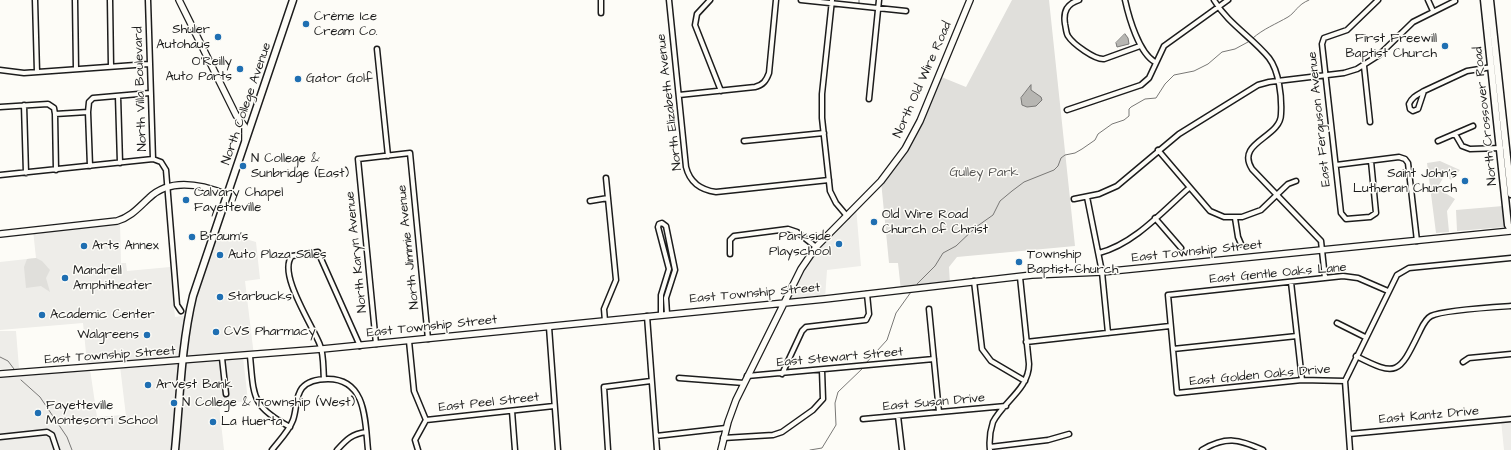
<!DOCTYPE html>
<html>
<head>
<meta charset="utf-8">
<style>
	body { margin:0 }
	canvas { display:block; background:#fdfcf7 }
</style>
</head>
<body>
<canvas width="1511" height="450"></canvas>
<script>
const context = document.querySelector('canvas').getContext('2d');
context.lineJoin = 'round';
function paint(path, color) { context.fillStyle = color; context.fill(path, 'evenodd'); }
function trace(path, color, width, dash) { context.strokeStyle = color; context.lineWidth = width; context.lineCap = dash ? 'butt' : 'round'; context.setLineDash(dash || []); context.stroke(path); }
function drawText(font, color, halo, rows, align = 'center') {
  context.font = font + ' "Architects Daughter",sans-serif'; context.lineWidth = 3; context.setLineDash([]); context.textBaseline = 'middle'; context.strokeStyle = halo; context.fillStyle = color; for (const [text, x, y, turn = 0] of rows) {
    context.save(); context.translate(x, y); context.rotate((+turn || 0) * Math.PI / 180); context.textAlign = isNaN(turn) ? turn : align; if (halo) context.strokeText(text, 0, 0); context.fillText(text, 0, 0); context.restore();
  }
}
const built = new Path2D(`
	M856 207 861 266 827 270 825 299 783 303 816 247Z
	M120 221 121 263H126L127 271 170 267 175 317 189 315 215 230 256 242 260 279 245 281 254 356 243 357 248 401 219 404 224 450H0V374L90 369 97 417 122 415 123 417 126 416 120 366 131 365V360L87 363 83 323 0 330V262L36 258 33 230Z
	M0 331H16L19 368 0 369Z
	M1511 419V450H1504L1501 420Z`);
const green = new Path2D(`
	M1012 0H1049L1075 246 957 257 949 267 950 284 901 291 898 263H889L881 181 905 149 939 76 966 87Z
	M1440 161 1460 170 1451 180 1445 175 1437 188 1455 199 1447 211 1449 232 1436 233 1427 163Z
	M1503 206 1505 227 1457 231 1456 210Z
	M36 258 42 261 50 270 46 278 50 292 41 286 26 288 24 267 27 259Z`);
const water = new Path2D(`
	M1125 34 1128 38 1129 44 1117 47 1116 43Z
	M1031 85V90L1041 97 1042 100 1036 106 1027 107 1022 105 1021 98Z`);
const stream = new Path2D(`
	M859 3V0
	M1253 38C1263 29 1276 24 1288 17 1296 12 1297 5 1309 0
	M917 284 935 266 943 253 956 246 976 227 993 215 1000 201 1012 191 1024 182 1054 170 1058 166 1061 158 1065 155 1075 153 1082 149 1095 140 1098 134 1112 124 1124 120 1129 116V109L1131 107 1145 99 1156 98 1165 84 1174 75 1194 71 1208 64 1222 52 1235 49 1248 42
	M0 357 8 361 14 369
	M866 363 887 340 896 313 911 292
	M21 380 40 397 67 437 72 450
	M810 450 822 448 836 425 835 403 838 392 863 368`);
const street = new Path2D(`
	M35 0 37 72
	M75 0 76 69
	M110 0 111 66
	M148 0 153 159 161 162 166 170 177 305 181 311
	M669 0 686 167C690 183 701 190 716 192L829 180
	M710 0 697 14 695 25 721 91
	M801 0 906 11
	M832 0 822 94V118L830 191 836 203 847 216
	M1079 0C1067 4 1063 11 1065 24 1066 28 1066 33 1068 36 1073 44 1095 60 1104 59L1140 46
	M1125 0C1129 18 1139 53 1155 62
	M1214 0C1228 24 1252 37 1269 58 1279 71 1282 97 1281 114 1281 138 1235 142 1252 169L1321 241 1325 278
	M1428 0 1433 11
	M601 13V0
	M377 49 388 156
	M1364 66 1370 122
	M0 70 24 73 149 64
	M1424 91 1418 109 1413 111 1410 109 1409 104C1412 97 1417 95 1424 91L1467 71 1492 67
	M679 95 755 87C763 85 766 81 769 73L776 0
	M118 96 120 163
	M869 99 879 0
	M24 105 26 173
	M0 107 48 104 54 108 55 114 88 112 89 102 93 98 150 93
	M1067 110 1141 85 1149 78 1164 46 1228 0
	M88 112 90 166
	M55 114 56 170
	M1455 134 1462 146 1470 149 1501 148
	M744 141 824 133
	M1438 141 1473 126
	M1158 150 1210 211 1224 217H1242L1261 210 1288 184 1296 181
	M1371 161 1376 213 1370 217 1346 219 1341 213 1322 44 1324 38 1347 30 1378 0
	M1336 165 1399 157 1405 159 1408 163 1417 241
	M0 175 153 159
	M1087 197 1102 272 1108 333
	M1074 199 1099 194 1117 186 1179 134 1258 85 1269 82 1344 73 1357 69 1379 55 1413 22 1455 1
	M590 201 608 198
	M1155 218 1181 248
	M1235 218 1238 237 1241 244
	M1099 253C1134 244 1162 212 1189 188
	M730 254V240L734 236 788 229 797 232 816 247
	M974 281 982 349 991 361 1025 381
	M1291 282 1302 380
	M929 309 939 412
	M661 315V295L669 269 658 227 659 224 662 223 666 226 675 270 666 298 667 314
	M647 316 657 450
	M605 321 604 309 616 280 606 178
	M1337 323 1365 337
	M549 327 558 450
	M409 341 414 391 426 420 415 440 418 450
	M1026 342 1170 326
	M376 344 358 159 410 153 428 339
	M1173 349 1297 336
	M250 356C254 397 251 406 290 427
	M1356 356C1397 377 1399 374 1419 333 1422 327 1425 319 1431 316 1443 310 1495 307 1511 306
	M222 358 226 394
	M1463 362 1469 358 1511 354
	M782 374 802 331 806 327 866 320 869 314 867 294
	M747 376 934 359
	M679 378 744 383
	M324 379C323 368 324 355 320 345 313 326 277 273 292 256L318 252 360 346
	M1345 381 1302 380 1177 393 1168 295 1343 276 1358 278 1388 291
	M512 411 515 450
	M898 416 902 450
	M863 419 1006 406
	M426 420 554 406
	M1349 434 1511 419
	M656 436 726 428
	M0 437 47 432 52 435 57 450
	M723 438 773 435 782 432 813 410 823 399 822 370
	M990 447 1048 440 1069 434
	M272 450C279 441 289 431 293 420 297 409 295 397 302 388 308 381 319 379 328 379 367 379 365 422 368 450
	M337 450C347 439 352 434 366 432
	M608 450 604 387 651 381
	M990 450C989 441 990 431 993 422 1003 402 1029 389 1029 364L1020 277
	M1202 450C1226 436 1239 439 1263 450
	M1350 450 1345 381 1397 275 1409 268 1511 258`);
const secondary = new Path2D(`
	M179 0 236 115 245 127V139
	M0 234 117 221C131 217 139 207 149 198 171 177 203 185 227 195
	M0 374 322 349 825 299 1032 275 1102 272 1511 231
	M721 450 728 422 736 400 801 269 816 247 881 181 905 149 920 121 970 0`);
const primary = new Path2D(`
	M1484 0 1508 225 1511 230
	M1490 0 1511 194
	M175 450C180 399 181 346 193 296L293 0`);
const markers = [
	[306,24,4,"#1f6fb2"],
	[218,37,4,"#1f6fb2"],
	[1445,46,4,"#1f6fb2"],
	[240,69,4,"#1f6fb2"],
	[298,79,4,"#1f6fb2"],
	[243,166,4,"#1f6fb2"],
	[1465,181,4,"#1f6fb2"],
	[186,200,4,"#1f6fb2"],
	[874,222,4,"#1f6fb2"],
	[192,237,4,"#1f6fb2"],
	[839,244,4,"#1f6fb2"],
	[84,246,4,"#1f6fb2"],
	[220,255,4,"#1f6fb2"],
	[1019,262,4,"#1f6fb2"],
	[65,278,4,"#1f6fb2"],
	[220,297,4,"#1f6fb2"],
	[42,315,4,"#1f6fb2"],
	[216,332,4,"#1f6fb2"],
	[147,335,4,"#1f6fb2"],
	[148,385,4,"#1f6fb2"],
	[174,403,4,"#1f6fb2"],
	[38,413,4,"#1f6fb2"],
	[213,422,4,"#1f6fb2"]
];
const poiNames = [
	["Crème Ice",314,17],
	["Cream Co.",314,32],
	["Shuler",210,30,"right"],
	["Autohaus",210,45,"right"],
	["First Freewill",1437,39,"right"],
	["Baptist Church",1437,54,"right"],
	["O'Reilly",232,62,"right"],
	["Auto Parts",232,77,"right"],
	["Gator Golf",306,79],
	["N College &",251,159],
	["Sunbridge (East)",251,174],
	["Saint John's",1457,174,"right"],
	["Lutheran Church",1457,189,"right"],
	["Calvary Chapel",194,193],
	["Fayetteville",194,208],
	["Old Wire Road",882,215],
	["Church of Christ",882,230],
	["Braum's",200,237],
	["Parkside",831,237,"right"],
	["Playschool",831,252,"right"],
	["Arts Annex",92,246],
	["Auto Plaza Sales",228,255],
	["Township",1027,255],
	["Baptist Church",1027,270],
	["Mandrell",73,271],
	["Amphitheater",73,286],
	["Starbucks",228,297],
	["Academic Center",50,315],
	["CVS Pharmacy",224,332],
	["Walgreens",139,335,"right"],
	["Arvest Bank",156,385],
	["N College & Township (West)",182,403],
	["Fayetteville",46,406],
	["Montesorri School",46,421],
	["La Huerta",221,422]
];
const streetNames = [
	["North Old Wire Road",923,80,-66],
	["North Villa Boulevard",141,89,-92],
	["North Elizabeth Avenue",670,102,-97],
	["North College Avenue",247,104,-71],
	["North Crossover Road",1486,116,-96],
	["East Ferguson Avenue",1320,119,-96],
	["North Jimmie Avenue",409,247,-96],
	["North Karyn Avenue",357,252,-96],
	["East Township Street",1197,252,-6],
	["East Gentle Oaks Lane",1278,274,-5],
	["East Township Street",755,294,-5],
	["East Township Street",432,327,-6],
	["East Township Street",110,356,-4],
	["East Stewart Street",840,358,-5],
	["East Golden Oaks Drive",1260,376,-5],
	["East Peel Street",489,403,-6],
	["East Susan Drive",934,403,-5],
	["East Kantz Drive",1429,416,-5]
];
const parkNames = [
	["Gulley Park",984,173]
];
paint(built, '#eeede9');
paint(green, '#e0dfdb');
paint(water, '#b7b6b2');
trace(water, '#797876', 1);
trace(stream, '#797876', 1);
trace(street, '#1c1c1c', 7);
trace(secondary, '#1c1c1c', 8);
trace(primary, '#1c1c1c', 9);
trace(street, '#fdfcf7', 4);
trace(secondary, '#fdfcf7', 5.5);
trace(primary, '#fdfcf7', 6);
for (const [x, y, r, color] of markers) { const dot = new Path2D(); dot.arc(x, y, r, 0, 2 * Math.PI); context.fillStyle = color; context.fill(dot); trace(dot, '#fdfcf7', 1.5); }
drawText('13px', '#1c1c1c', '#fdfcf7', poiNames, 'left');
drawText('13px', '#1c1c1c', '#fdfcf7', streetNames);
drawText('13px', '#575655', '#fdfcf7', parkNames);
</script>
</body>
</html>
